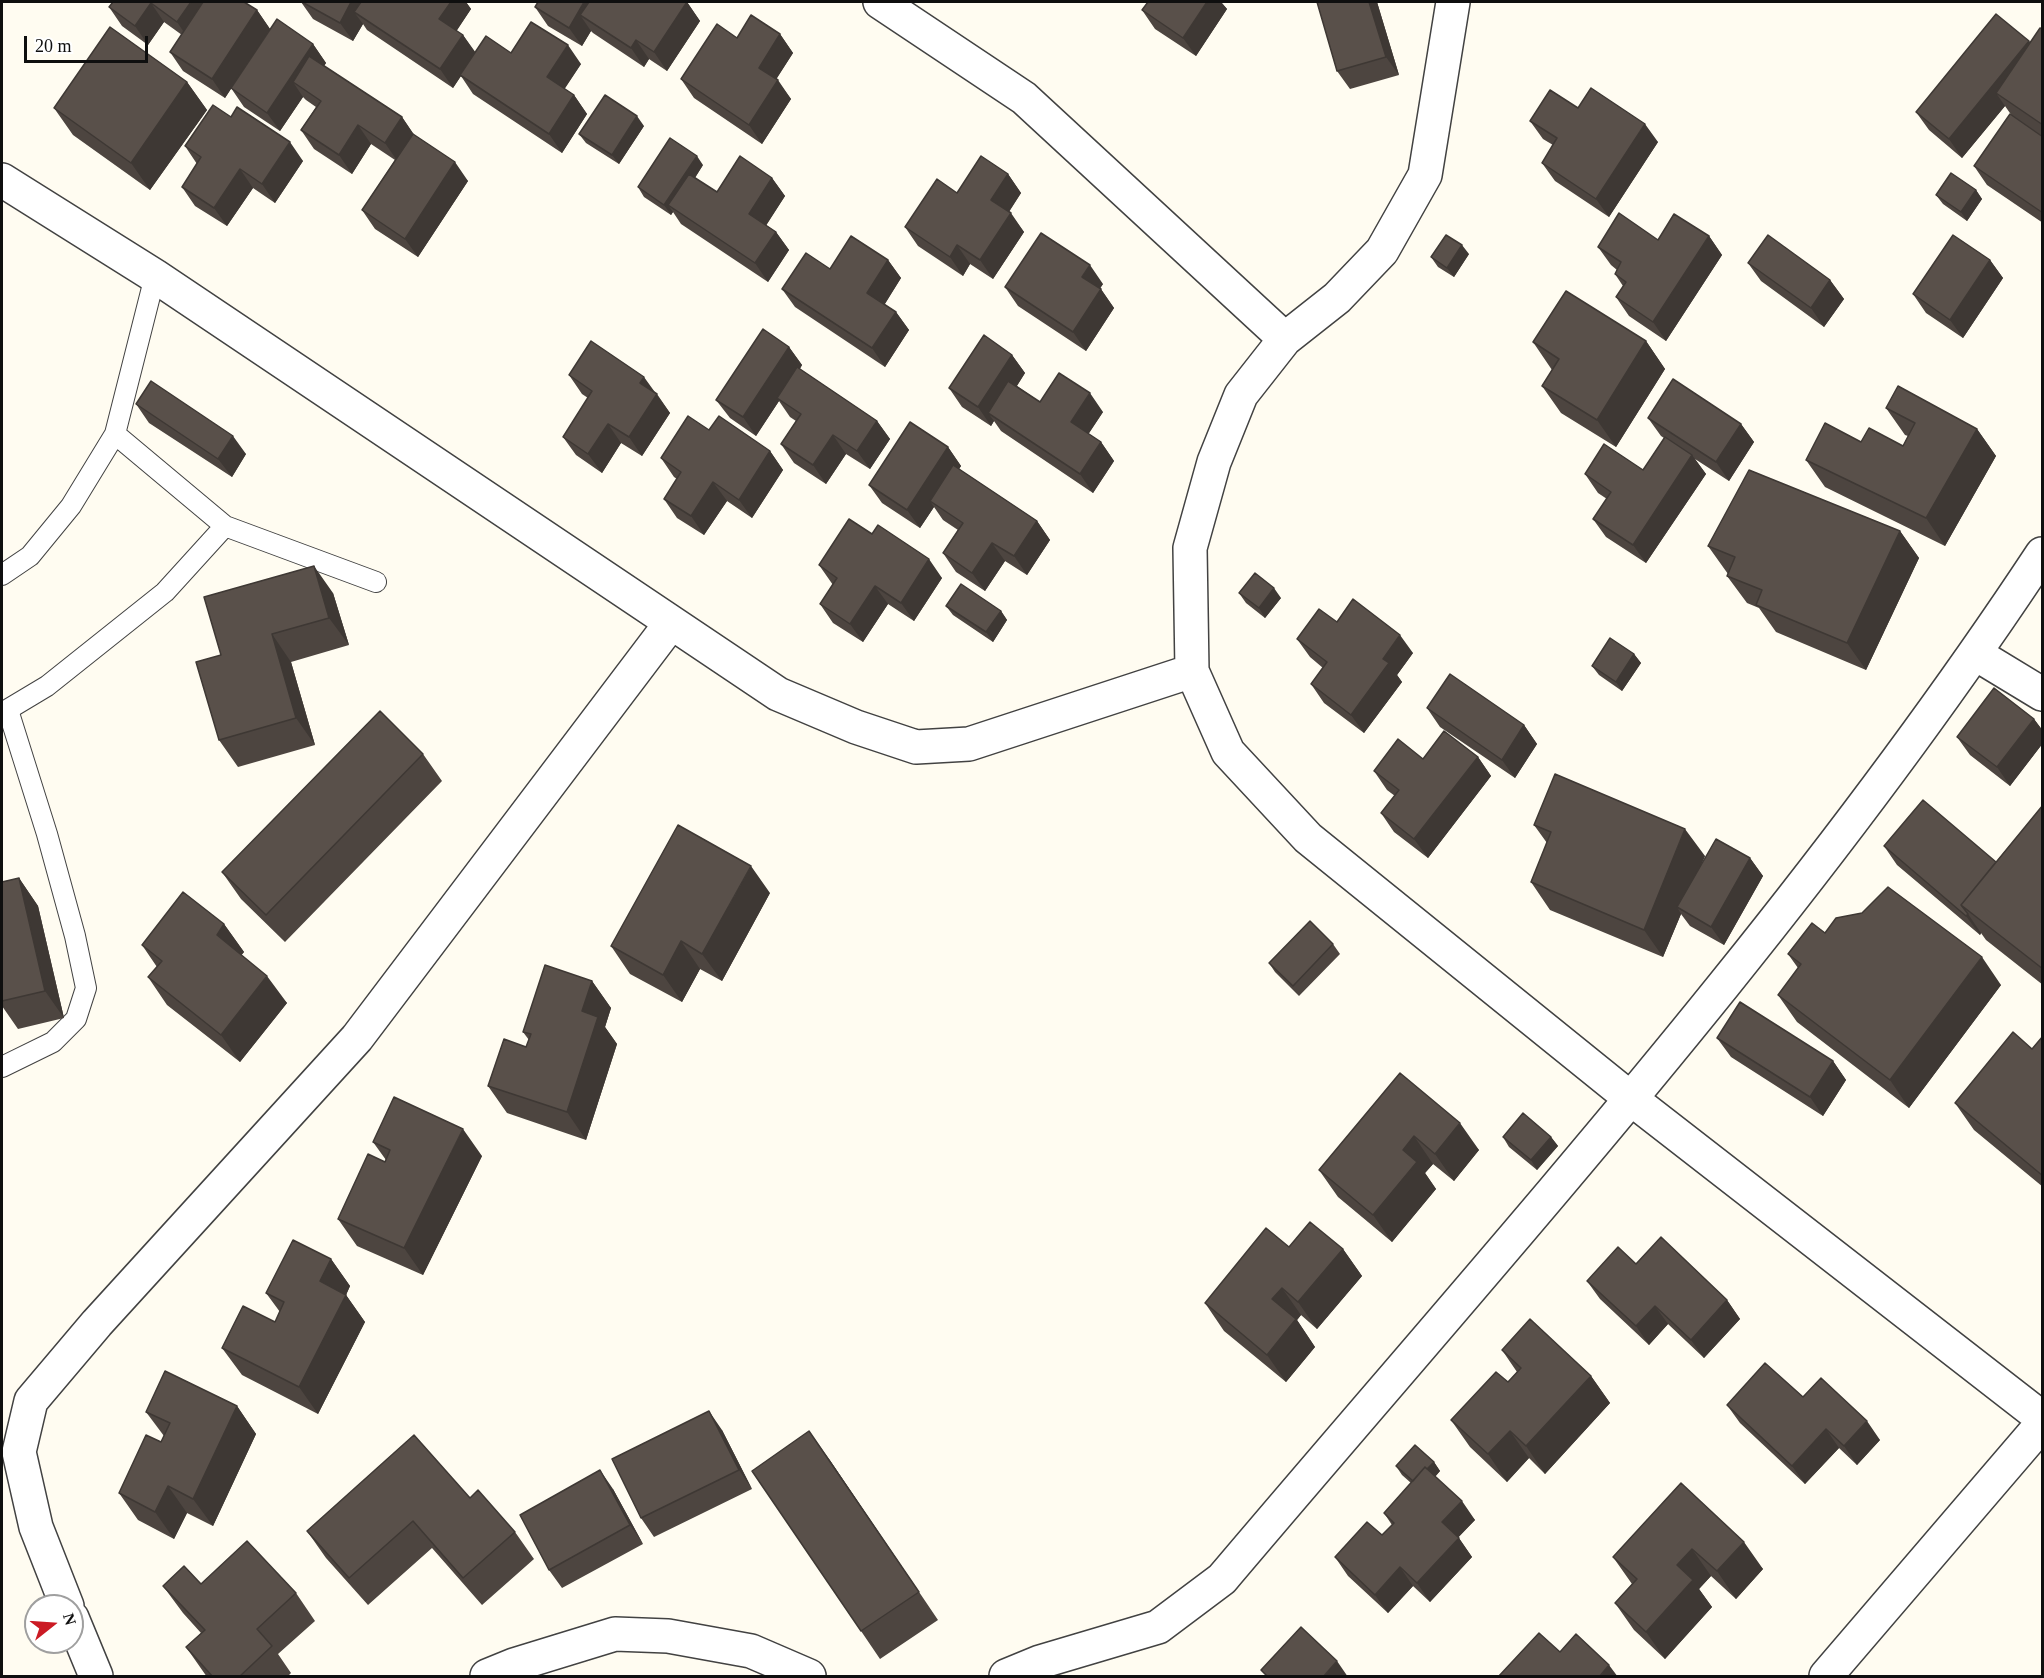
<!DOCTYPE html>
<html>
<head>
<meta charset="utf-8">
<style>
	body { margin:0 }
	#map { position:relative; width:2044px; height:1678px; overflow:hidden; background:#fffcf1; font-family:Georgia,serif }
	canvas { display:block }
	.frame { position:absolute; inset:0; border:3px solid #0f0f0f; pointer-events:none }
	.north { position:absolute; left:24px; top:1594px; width:60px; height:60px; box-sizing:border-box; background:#fff; border:2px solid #9f9f9f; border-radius:50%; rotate:73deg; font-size:16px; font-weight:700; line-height:24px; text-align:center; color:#0f0f0f }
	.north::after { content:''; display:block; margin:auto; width:21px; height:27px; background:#cb1b24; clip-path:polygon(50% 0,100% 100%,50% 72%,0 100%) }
	.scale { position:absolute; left:24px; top:36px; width:124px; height:27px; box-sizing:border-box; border:3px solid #0f0f0f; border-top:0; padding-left:8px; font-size:18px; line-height:21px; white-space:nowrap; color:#0f0f0f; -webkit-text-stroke:4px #fff; paint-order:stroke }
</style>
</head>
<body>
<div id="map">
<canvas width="2044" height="1678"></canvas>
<div class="frame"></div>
<div class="north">N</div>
<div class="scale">20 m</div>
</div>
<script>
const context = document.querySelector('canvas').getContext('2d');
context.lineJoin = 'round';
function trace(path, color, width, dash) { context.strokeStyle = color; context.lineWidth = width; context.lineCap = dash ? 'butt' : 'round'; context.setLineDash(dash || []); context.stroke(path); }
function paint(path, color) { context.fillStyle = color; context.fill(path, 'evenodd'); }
const lane = new Path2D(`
	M115 434 225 526 376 582
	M2 575 30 556 71 506 115 434 155 276
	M2 713 47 686 165 592 225 526
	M2 1067 53 1042 76 1019 86 988 75 936 47 834 8 710`);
const street = new Path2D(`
	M880 2 1024 98 1285 339
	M1453 2 1425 175 1382 251 1337 298 1285 339 1241 395 1214 462 1190 548 1192 671 1228 752 1308 838 1630 1098 2042 1418
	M2 180 155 276 778 694 856 727 916 747 969 744 1192 671
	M1976 654 2042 694
	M67 1606 36 1527 19 1452 31 1401 97 1323 357 1038 671 623
	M72 1618 96 1676
	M487 1676 514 1665 615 1634 668 1636 751 1651 809 1676
	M1006 1676 1040 1662 1158 1627 1222 1579C1504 1246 1801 919 2042 554
	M1826 1676 2042 1424`);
const wall = new Path2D(`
	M113 2 257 10 270 29 225 98 183 71 170 52 182 35 164 22 148 45 122 26 109 7Z
	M301 2H466L471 9 456 31 463 35 475 53H511L581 64 564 89 574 95 587 114 562 153 473 94 461 76 453 88 367 30 363 24 353 41 313 19Z
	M687 2 700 21 667 71 649 59 644 67 593 33 591 31 582 46 548 26 535 7Z
	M1148 2H1221L1227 9 1196 56 1155 29 1142 10Z
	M1317 2H1377L1399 75 1350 89 1337 71Z
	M2043 29V223L1987 185 1974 166 2012 116 2005 106 1962 158 1929 130 1916 112 2029 41 2030 43Z
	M780 34 793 53 776 79 791 99 762 144 694 98 681 79 737 38Z
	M313 44 326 63 324 66 402 117 414 135 468 181 418 257 375 229 362 210 395 160 371 144 352 174 314 149 301 130 316 107 306 100 303 97 280 131 244 107 231 88Z
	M187 82 207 110 150 190 73 135 54 108Z
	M1578 108 1658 142 1609 217 1555 181 1542 163 1553 145 1543 139 1530 121Z
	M231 117 303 161 275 203 253 188 227 226 195 206 182 187 197 164 185 146Z
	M644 126 619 164 586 143 579 134Z
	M703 165 695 178 717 192 772 178 785 196 766 225 776 232 789 250 768 282 681 224 673 212 671 215 644 197 638 187Z
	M1008 174 1021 193 1009 212 1024 232 993 279 970 264 963 276 918 246 905 227 957 193Z
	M1976 190 1982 199 1967 221 1943 204 1936 195Z
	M1709 236 1722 255 1666 341 1629 316 1616 297 1623 286 1615 274 1617 270 1611 265 1598 247 1658 240Z
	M1469 254 1454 277 1438 267 1431 257Z
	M888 260 901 278 884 305 896 312 909 330 885 367 795 307 782 289 830 269Z
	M1990 260 2003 278 1963 338 1926 313 1913 294Z
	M1748 263 1830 280 1844 299 1824 327 1761 281Z
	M1103 284 1100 288 1114 308 1086 351 1018 306 1005 287Z
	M1646 341 1665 369 1616 447 1561 413 1542 386 1552 370 1533 342Z
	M789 347 802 365 800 369 877 421 890 439 870 469 846 454 826 484 794 463 781 444 796 421 790 417 779 401 756 436 730 418 716 400Z
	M1012 355 1025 373 1017 386 1040 402 1103 412 1088 434 1101 442 1114 461 1093 493 1001 431 994 421 991 426 962 407 949 388Z
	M569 375 655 393 657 394 670 413 642 456 621 443 602 473 576 455 563 437 588 398 582 394Z
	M136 404 246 454 232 477 149 423Z
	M1886 408 1977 429 1996 456 1945 546 1825 487 1806 460 1861 442 1903 446 1908 436 1905 435Z
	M1648 418 1741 424 1754 442 1729 481 1695 459 1706 474 1646 563 1606 537 1593 519 1607 499 1598 493 1585 474 1643 470 1664 438 1661 436Z
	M709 430 770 451 783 470 752 518 727 501 704 535 677 518 664 499 677 479 674 477 661 458Z
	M948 447 961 466 959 469 1037 521 1050 540 1027 575 1005 561 985 591 956 572 943 553 958 530 943 520 934 507 920 528 882 503 869 485Z
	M1900 531 1919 558 1866 670 1776 632 1759 608 1747 603 1727 576 1728 574 1708 546Z
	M872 534 942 578 914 621 888 604 863 642 833 623 820 604 833 585 819 565Z
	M333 593 349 645 291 662 315 745 238 767 219 740 221 655Z
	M1239 593 1281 598 1265 618 1246 603Z
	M946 606 1001 611 1007 620 993 642 953 615Z
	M1337 622 1413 653 1397 675 1402 682 1364 733 1324 703 1311 684 1323 668 1310 657 1297 639Z
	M1634 654 1641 663 1622 691 1599 675 1592 666Z
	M1427 708 1524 725 1537 744 1515 778 1440 727Z
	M2034 719 2043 731V743L2010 786 1970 755 1957 737Z
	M423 754 442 781 285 942 241 899 222 872Z
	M1478 757 1491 776 1428 858 1394 832 1381 813 1395 796 1387 790 1374 771 1423 759Z
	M2043 805V985L1986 940 1981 933 1980 935 1897 865 1884 846 1996 862Z
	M1534 825 1705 856 1701 865 1750 858 1763 876 1724 945 1690 926 1681 914 1663 957 1550 910 1531 882 1547 843Z
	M19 878 38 906 64 1018 18 1029 2 1006V882Z
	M770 893 722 981 700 969 682 1002 630 974 611 946Z
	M224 924 244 952 241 955 287 1003 240 1062 167 1005 148 977 157 967 142 945Z
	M1825 933 2001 985 1909 1108 1797 1022 1778 995 1798 968 1788 954Z
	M1333 944 1340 954 1299 996 1275 972 1269 963Z
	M592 981 611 1008 605 1027 617 1044 586 1140 507 1113 488 1086 526 1047 529 1040 523 1032Z
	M2043 1036V1187L1974 1130 1955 1103 2032 1049Z
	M1717 1038 1833 1061 1846 1080 1823 1116 1731 1057Z
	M1400 1073 1479 1150 1454 1181 1433 1164 1425 1173 1436 1189 1392 1242 1338 1197 1319 1170Z
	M1503 1137H1551L1558 1146 1537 1170 1509 1147Z
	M373 1142 482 1156 423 1275 357 1246 338 1219 385 1162 386 1160Z
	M1289 1247 1343 1249 1362 1276 1317 1329 1301 1315 1297 1320 1315 1347 1286 1382 1224 1331 1205 1303Z
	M331 1259 350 1286 346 1295 365 1322 318 1414 242 1375 222 1348 275 1322 280 1312 266 1293Z
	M1636 1264 1727 1300 1740 1319 1704 1358 1668 1324 1649 1345 1600 1299 1587 1281Z
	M1502 1350 1591 1376 1610 1403 1545 1474 1529 1458 1507 1482 1470 1447 1451 1420 1508 1382 1517 1372Z
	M1803 1397 1880 1440 1857 1465 1839 1448 1805 1484 1740 1423 1727 1405Z
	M237 1406 256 1434 213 1526 187 1513 174 1539 138 1520 119 1493 161 1442 164 1436 146 1412Z
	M722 1430 752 1489 654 1537 641 1518Z
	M829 1459 938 1620 880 1659 861 1631Z
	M1434 1462 1440 1471 1435 1477 1475 1520 1458 1537 1472 1557 1430 1602 1413 1586 1388 1613 1348 1576 1335 1557 1382 1535 1392 1525 1384 1513 1411 1483 1402 1475 1396 1466Z
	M1681 1483 1763 1569 1736 1599 1711 1576 1699 1589 1712 1607 1665 1659 1634 1630 1615 1603 1632 1584 1613 1557Z
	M613 1489 643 1544 562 1588 549 1570Z
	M470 1498 515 1532 534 1559 482 1605 432 1548 368 1605 326 1558 307 1531Z
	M201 1584 296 1593 315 1621 278 1654 291 1673 287 1677H207L186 1647 201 1633 183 1613 163 1586Z`);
const shadedWall = new Path2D(`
	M191 2H209L190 41 177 22Z
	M351 2H375L354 12 363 24 353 41 340 23Z
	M451 2H466L471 9 452 38 439 19Z
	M584 2H609L580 15 591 31 582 46 569 28Z
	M687 2 700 21 667 71 654 52Z
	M1207 2H1221L1227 9 1196 56 1183 38Z
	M1369 2H1377L1399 75 1386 57Z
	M151 3 164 22 148 45 135 26Z
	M257 10 270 29 225 98 212 79Z
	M780 34 793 53 772 86 759 68Z
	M463 35 476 53 453 88 440 69Z
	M636 40 649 59 644 67 631 48Z
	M2029 41 2042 60 1996 93 2005 106 1962 158 1949 139Z
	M313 44 326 63 307 91 293 82 303 97 280 131 267 113Z
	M568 45 581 64 560 96 547 77Z
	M778 80 791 99 762 144 749 125Z
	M187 82 207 110 150 190 131 163Z
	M574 95 587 114 562 153 549 134Z
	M637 116 644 126 619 164 612 155Z
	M402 117 415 136 398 162 385 143Z
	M1645 124 1658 142 1609 217 1596 199Z
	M358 125 371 144 352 174 339 155Z
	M290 142 303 161 275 203 262 184Z
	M697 156 703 165 674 210 668 205 673 212 671 215 664 205Z
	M455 162 468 181 418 257 405 239Z
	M240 169 253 188 227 226 214 208Z
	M1008 174 1021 193 1004 219 991 200Z
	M772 178 785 196 762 232 749 214Z
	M1976 190 1982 199 1967 221 1961 212Z
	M1011 213 1024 232 993 279 980 260Z
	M776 232 789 250 768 282 755 263Z
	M1709 236 1722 255 1666 341 1653 322Z
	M957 245 970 264 963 276 950 257Z
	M1462 245 1469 254 1454 277 1447 268Z
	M888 260 901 278 880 312 867 293Z
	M1990 260 2003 278 1963 338 1950 320Z
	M1090 265 1103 284 1095 296 1082 277Z
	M1830 280 1844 299 1824 327 1811 308Z
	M1101 289 1114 308 1086 351 1073 332Z
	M896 312 909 330 885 367 872 348Z
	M1646 341 1665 369 1616 447 1597 420Z
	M789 347 802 365 779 400 777 398 779 401 756 436 743 417Z
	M1012 355 1025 373 996 418 988 413 994 421 991 426 978 407Z
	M644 377 670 413 642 456 629 437 640 383Z
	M1090 393 1103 412 1084 441 1071 422Z
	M877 421 890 439 870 469 857 451Z
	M608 424 621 443 602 473 588 454Z
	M1741 424 1754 442 1729 481 1716 462Z
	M1977 429 1996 456 1945 546 1926 518Z
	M833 435 846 454 826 484 813 465Z
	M233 436 246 454 232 477 218 459Z
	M1101 442 1114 461 1093 493 1080 474Z
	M948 447 961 466 935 505 930 501 934 507 920 528 907 510Z
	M770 451 783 470 752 518 739 500Z
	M1692 455 1706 474 1646 563 1633 545Z
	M713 482 727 501 704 535 691 516Z
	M1037 521 1050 540 1027 575 1014 556Z
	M1900 531 1919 558 1866 670 1847 643Z
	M992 543 1005 561 985 591 972 573Z
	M929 559 942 578 914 621 901 603Z
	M314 566 333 593 349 645 329 618Z
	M875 586 888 604 863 642 850 624Z
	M1274 588 1281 598 1265 618 1259 608Z
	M1001 611 1007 620 993 642 986 632Z
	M272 634 291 662 315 745 296 718Z
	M1400 635 1413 653 1397 675 1402 682 1364 733 1351 715 1383 659Z
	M1634 654 1641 663 1622 691 1616 682Z
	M2034 719 2043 731V743L2010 786 1997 767Z
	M1524 725 1537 744 1515 778 1502 760Z
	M1478 757 1491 776 1428 858 1414 839Z
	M1685 829 1705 856 1682 911 1677 907 1681 914 1663 957 1644 930Z
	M1750 858 1763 876 1724 945 1711 927Z
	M751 866 770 893 722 981 702 954Z
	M19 878 38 906 64 1018 45 991Z
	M1968 914 1981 933 1980 935 1966 916Z
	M224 924 244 952 236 962 217 935Z
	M681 941 700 969 682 1002 663 975Z
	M1982 957 2001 985 1909 1108 1890 1080Z
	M267 976 287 1003 240 1062 221 1035Z
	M592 981 611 1008 605 1027 617 1044 586 1140 567 1112 582 1011Z
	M1833 1061 1846 1080 1823 1116 1810 1097Z
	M1460 1123 1479 1150 1454 1181 1435 1154Z
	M463 1129 482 1156 423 1275 404 1248Z
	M1414 1136 1433 1164 1425 1173 1436 1189 1392 1242 1373 1215 1403 1150Z
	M1551 1137 1558 1146 1537 1170 1531 1160Z
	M1343 1249 1362 1276 1317 1329 1298 1302Z
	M331 1259 350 1286 346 1295 365 1322 318 1414 299 1387 320 1281Z
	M1282 1288 1301 1315 1297 1320 1315 1347 1286 1382 1267 1355 1272 1299Z
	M1727 1300 1740 1319 1704 1358 1691 1340Z
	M1655 1306 1668 1324 1649 1345 1636 1326Z
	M1591 1376 1610 1403 1545 1474 1526 1446Z
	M237 1406 256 1434 213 1526 193 1499Z
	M709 1411 722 1430 752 1489 739 1470Z
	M1867 1421 1880 1440 1857 1465 1844 1446Z
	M1826 1429 1839 1448 1805 1484 1792 1466Z
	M809 1431 829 1459 938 1620 919 1592Z
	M1510 1431 1529 1458 1507 1482 1488 1454Z
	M1434 1462 1440 1471 1421 1492 1415 1482Z
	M600 1470 613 1489 643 1544 630 1525Z
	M168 1486 187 1513 174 1539 155 1512Z
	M1462 1501 1475 1520 1455 1541 1442 1522Z
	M1459 1538 1472 1557 1430 1602 1417 1583Z
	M1744 1542 1763 1569 1736 1599 1717 1571Z
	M1692 1549 1711 1576 1699 1589 1712 1607 1665 1659 1646 1632 1677 1565Z
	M1400 1567 1413 1586 1388 1613 1375 1595Z
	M1337 1661 1348 1677H1323Z
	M1609 1665 1618 1677H1599Z`);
const building = new Path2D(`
	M113 2H191L177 22 151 3 135 26 109 7Z
	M203 2H244L257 10 212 79 170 52Z
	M302 2H351L340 23Z
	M361 2H451L439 19 463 35 440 69 354 12Z
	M538 2H584L569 28 535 7Z
	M589 2H687L654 52 636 40 631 48 580 15Z
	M1148 2H1207L1183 38 1142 10Z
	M1317 2H1369L1386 57 1337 71Z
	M1996 14 2029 41 1949 139 1916 112Z
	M751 15 780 34 759 68 778 80 749 125 681 79 717 24 737 38Z
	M277 19 313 44 267 113 231 88Z
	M531 22 568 45 547 77 574 95 549 134 460 75 486 36 511 53Z
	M110 27 187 82 131 163 54 108Z
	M2040 28 2043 29V125L1996 93Z
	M309 56 402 117 385 143 358 125 339 155 301 130 321 101 293 82Z
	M1591 88 1645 124 1596 199 1542 163 1557 138 1530 121 1550 90 1578 108Z
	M605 95 637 116 612 155 579 134Z
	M213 105 231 117 237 107 290 142 262 184 240 169 214 208 182 187 201 157 185 146Z
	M2010 114 2043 137V213L1974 166Z
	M413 134 455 162 405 239 362 210Z
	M670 138 697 156 664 205 638 187Z
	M740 156 772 178 749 214 776 232 755 263 668 205 689 174 717 192Z
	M981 156 1008 174 991 200 1011 213 980 260 957 245 950 257 905 227 937 179 957 193Z
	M1951 173 1976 190 1961 212 1936 195Z
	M1619 213 1658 240 1674 214 1709 236 1653 322 1616 297 1626 282 1615 274 1621 262 1598 247Z
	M1041 233 1090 265 1082 277 1101 289 1073 332 1005 287Z
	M1446 235 1462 245 1447 268 1431 257Z
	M1768 235 1830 280 1811 308 1748 263Z
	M1953 235 1990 260 1950 320 1913 294Z
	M851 236 888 260 867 293 896 312 872 348 782 289 806 253 830 269Z
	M1566 291 1646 341 1597 420 1542 386 1559 359 1533 342Z
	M763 329 789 347 743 417 716 400Z
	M984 335 1012 355 978 407 949 388Z
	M591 341 644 377 640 383 657 394 629 437 608 424 588 454 563 437 592 391 569 375Z
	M797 367 877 421 857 451 833 435 813 465 781 444 801 414 777 398Z
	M1059 373 1090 393 1071 422 1101 442 1080 474 988 413 1008 381 1040 402Z
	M1673 379 1741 424 1716 462 1648 418Z
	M151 381 233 436 218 459 136 404Z
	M1898 386 1977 429 1926 518 1806 460 1825 423 1861 442 1869 428 1903 446 1915 423 1886 408Z
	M688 416 709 430 719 416 770 451 739 500 713 482 691 516 664 499 681 472 661 458Z
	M910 422 948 447 907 510 869 485Z
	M1665 437 1692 455 1633 545 1593 519 1611 492 1585 474 1604 444 1643 470Z
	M953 465 1037 521 1014 556 992 543 972 573 943 553 963 523 930 501Z
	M1749 470 1900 531 1847 643 1756 605 1762 590 1727 576 1735 557 1708 546Z
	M849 519 872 534 878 525 929 559 901 603 875 586 850 624 820 604 837 578 819 565Z
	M314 566 329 618 272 634 296 718 219 740 196 662 221 655 204 597Z
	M1255 573 1274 588 1259 608 1239 593Z
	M961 584 1001 611 986 632 946 606Z
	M1353 599 1400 635 1383 659 1389 663 1351 715 1311 684 1327 662 1297 639 1319 609 1337 622Z
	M1610 638 1634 654 1616 682 1592 666Z
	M1450 674 1524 725 1502 760 1427 708Z
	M1994 688 2034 719 1997 767 1957 737Z
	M380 711 423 754 266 915 222 872Z
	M1444 731 1478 757 1414 839 1381 813 1399 790 1374 771 1398 739 1423 759Z
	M1555 774 1685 829 1644 930 1531 882 1551 832 1534 825Z
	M1923 800 1996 862 1961 905 1968 914 1966 916 1884 846Z
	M2043 805V969L1961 905Z
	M678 825 751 866 702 954 681 941 663 975 611 946Z
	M1716 839 1750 858 1711 927 1677 907Z
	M19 878 45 991 2 1001V882Z
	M1888 887 1982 957 1890 1080 1778 995 1801 964 1788 954 1812 923 1825 933 1836 918 1862 913Z
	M183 892 224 924 217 935 267 976 221 1035 148 977 162 961 142 945Z
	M1310 921 1333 944 1293 986 1269 963Z
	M545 965 592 981 582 1011 598 1017 567 1112 488 1086 504 1039 526 1047 531 1034 523 1032Z
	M1740 1002 1833 1061 1810 1097 1717 1038Z
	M2013 1032 2032 1049 2043 1036V1176L1955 1103Z
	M1400 1073 1460 1123 1435 1154 1414 1136 1403 1150 1417 1162 1373 1215 1319 1170Z
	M394 1097 463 1129 404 1248 338 1219 368 1154 385 1162 390 1150 373 1142Z
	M1523 1113 1551 1137 1531 1160 1503 1137Z
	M1310 1222 1343 1249 1298 1302 1282 1288 1272 1299 1296 1319 1267 1355 1205 1303 1266 1228 1289 1247Z
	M1661 1237 1727 1300 1691 1340 1655 1306 1636 1326 1587 1281 1618 1247 1636 1264Z
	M293 1240 331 1259 320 1281 346 1295 299 1387 222 1348 243 1306 275 1322 284 1302 266 1293Z
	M1530 1319 1591 1376 1526 1446 1510 1431 1488 1454 1451 1420 1496 1372 1508 1382 1521 1368 1502 1350Z
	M1765 1363 1803 1397 1821 1378 1867 1421 1844 1446 1826 1429 1792 1466 1727 1405Z
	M165 1371 237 1406 193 1499 168 1486 155 1512 119 1493 146 1435 161 1442 170 1423 146 1412Z
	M709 1411 739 1470 641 1518 612 1459Z
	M809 1431 919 1592 861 1631 752 1471Z
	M414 1435 470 1498 478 1490 515 1532 463 1578 413 1521 349 1578 307 1531Z
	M1415 1445 1434 1462 1427 1469 1425 1467 1413 1481 1396 1466Z
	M1425 1467 1462 1501 1442 1522 1459 1538 1417 1583 1400 1567 1375 1595 1335 1557 1367 1522 1382 1535 1394 1523 1384 1513Z
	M600 1470 630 1525 549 1570 520 1515Z
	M1681 1483 1744 1542 1717 1571 1692 1549 1677 1565 1693 1580 1646 1632 1615 1603 1637 1579 1613 1557Z
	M247 1541 296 1593 257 1629 272 1646 239 1677H213L186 1647 205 1630 163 1586 184 1566 201 1584Z
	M1301 1627 1337 1661 1323 1677H1268L1261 1670Z
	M1539 1633 1560 1652 1576 1634 1609 1665 1599 1677H1498Z`);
trace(lane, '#424242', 22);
trace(street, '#424242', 36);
trace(lane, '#fff', 20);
trace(street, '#fff', 33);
paint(wall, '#4d4540');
paint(shadedWall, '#3e3834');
paint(building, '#59504a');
trace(building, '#3e3834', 1.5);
</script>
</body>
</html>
